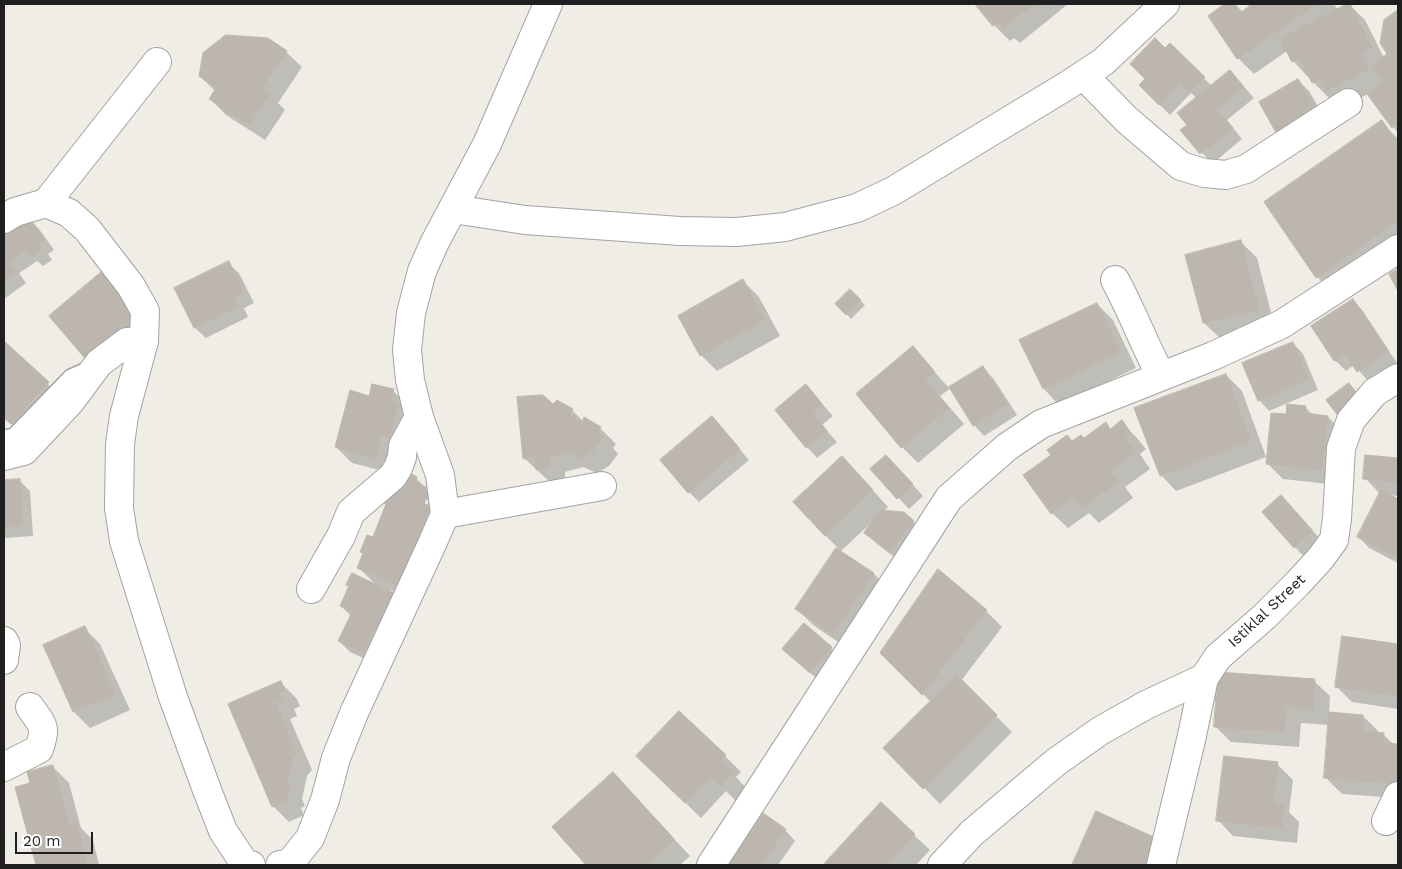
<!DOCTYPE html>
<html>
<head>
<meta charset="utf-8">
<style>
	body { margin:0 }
	#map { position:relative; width:1402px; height:869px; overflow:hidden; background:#efede6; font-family:"Work Sans",sans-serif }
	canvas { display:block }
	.frame { position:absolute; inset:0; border:5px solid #1f1f1f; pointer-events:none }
	.scale { position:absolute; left:15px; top:832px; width:78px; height:22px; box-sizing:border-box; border:2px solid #1f1f1f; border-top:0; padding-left:6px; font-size:15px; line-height:18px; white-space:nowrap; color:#1f1f1f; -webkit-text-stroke:4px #fff; paint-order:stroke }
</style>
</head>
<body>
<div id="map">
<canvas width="1402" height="869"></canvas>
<div class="frame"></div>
<div class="scale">20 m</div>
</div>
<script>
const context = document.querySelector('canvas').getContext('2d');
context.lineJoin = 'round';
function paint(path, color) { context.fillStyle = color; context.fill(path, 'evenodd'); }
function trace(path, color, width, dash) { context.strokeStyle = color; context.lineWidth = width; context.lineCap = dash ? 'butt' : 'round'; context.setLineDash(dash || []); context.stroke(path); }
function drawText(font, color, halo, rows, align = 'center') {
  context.font = font + ' "Work Sans",sans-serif'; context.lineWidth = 4.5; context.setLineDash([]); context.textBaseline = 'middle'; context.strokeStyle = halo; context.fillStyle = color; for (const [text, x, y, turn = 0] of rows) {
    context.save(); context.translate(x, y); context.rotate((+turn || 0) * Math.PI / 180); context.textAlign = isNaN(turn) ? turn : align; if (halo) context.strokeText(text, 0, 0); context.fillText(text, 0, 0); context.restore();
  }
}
const shadow = new Path2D(`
	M977 4H1068L1020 43 1014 38 1010 41 994 25Z
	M1227 4H1234L1243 12 1250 7 1246 4H1334L1338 10 1349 4 1365 20 1384 58 1389 54 1385 21 1398 11V133L1368 94 1344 106 1333 96 1329 98 1313 82 1310 76 1308 77 1293 61 1287 51 1254 74 1238 58 1209 16Z
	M1170 45 1212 86 1230 71 1254 98 1227 120 1242 139 1212 164 1182 130 1188 125 1197 98 1191 93 1170 115 1140 85Z
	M286 52 302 67 278 103 285 110 265 140 226 115 210 99 215 91 200 76Z
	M1298 80 1309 91 1329 125 1291 147Z
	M1382 122 1398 139V255L1338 297 1317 277Z
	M29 219 39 229 54 250 48 254 52 260 43 266 37 261 19 273 26 283 4 299V236Z
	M1241 242 1257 258 1274 324 1220 338 1204 323Z
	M228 263 239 273 254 303 244 308 248 317 206 338 195 328 176 289Z
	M743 281 759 297 780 336 717 371 701 355Z
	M850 290 865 305 851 319 837 304Z
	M1353 300 1363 311 1397 363 1369 382 1354 365 1346 371 1335 360Z
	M1097 304 1113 320 1136 368 1059 405 1044 389Z
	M4 343 64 399 27 439 4 417Z
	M1293 343 1303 354 1318 390 1269 411 1259 400Z
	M913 348 949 388 983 368 993 378 1017 415 984 436 974 425 951 388 940 396 964 424 918 463 902 447 858 394Z
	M1226 375 1242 391 1266 457 1176 491 1161 475Z
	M806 386 833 416 822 425 837 442 817 458 807 447 777 410Z
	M393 391 409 406 391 473 352 463 336 447 370 397Z
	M554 406 572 410 584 422 600 428 616 444 613 448 618 454 609 466 597 473 583 467 565 472V482L553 485 524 458Z
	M1305 407 1314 416 1328 417 1344 433 1338 485 1283 479 1267 463 1287 416Z
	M712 418 749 460 699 502 689 492Z
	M1121 422 1137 438 1146 449 1140 454 1150 469 1125 487 1133 498 1099 523 1089 513 1068 528 1052 513 1073 442 1084 440 1105 424 1111 430Z
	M1366 456 1398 459V496L1388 495 1398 500V563L1369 548 1359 537 1380 494 1365 478Z
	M897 467 923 496 909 509 872 469Z
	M858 474 888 507 883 512 904 513 924 532 901 562 877 544 866 533 873 521 840 552 874 574 890 590 850 650 813 625 797 609 838 548 825 535Z
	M416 478 441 504 416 601 390 590 374 663 350 652 339 641 351 616 341 606 350 587 347 585H376L358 567 373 539 387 506 383 502ZM429 494 431 496 427 506 424 505Z
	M20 481 30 491 33 536 4 538V482Z
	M1281 496 1323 542 1305 558 1295 547Z
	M938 571 986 611 1002 627 961 681 1012 732 940 804 885 748 931 702 881 652Z
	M84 628 100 644 130 710 90 728 74 712 44 646Z
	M1343 637 1398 645V709L1352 702 1336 686Z
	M831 648 842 658 822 683 794 659Z
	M1314 681 1330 696 1329 713 1363 716 1379 732V734H1383L1394 745H1398V798L1342 794 1326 778 1329 725 1301 723 1299 747 1231 742 1215 726Z
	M281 683 297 699 300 706 294 709 297 716 290 719 312 770 307 776 302 799 305 806 301 808 304 815 289 822 273 806 230 705Z
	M725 756 741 772 736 777 748 790 737 802 726 791 701 818 654 772Z
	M1277 764 1293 780 1289 812 1299 822 1297 843 1233 836 1218 820Z
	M53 767 69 783 81 828 93 840 99 865H37L17 788 32 784Z
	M613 773 690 856 680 865H588L554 827Z
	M881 804 930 850 916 865H825Z
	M1097 813 1155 839 1166 865H1074Z
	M763 815 785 830 795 841 778 865H728Z`);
const building = new Path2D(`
	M975 4H1034L1003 28 998 22 993 26Z
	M1225 4H1235L1241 12 1253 4H1316L1237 59 1208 16Z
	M1347 4H1350L1372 47 1361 53 1369 69 1327 91 1321 79 1312 83 1299 58 1292 62 1280 39Z
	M1398 10V123L1392 128 1367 94 1383 82 1371 66 1387 54 1380 43 1384 20Z
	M226 35 268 38 287 51 262 88 270 93 249 125 209 99 216 88 199 76 203 53Z
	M1155 38 1165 48 1170 43 1205 77 1189 92 1180 83 1159 105 1139 85 1145 79 1130 64Z
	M1230 70 1244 87 1217 109 1233 128 1200 154 1180 130 1187 125 1177 113Z
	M1298 79 1320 114 1279 138 1259 102Z
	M1382 120 1398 144V220L1316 278 1264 202Z
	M29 217 44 239 38 243 42 249 32 257 27 250 9 262 16 272 4 281V235Z
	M1241 240 1259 309 1203 323 1185 255Z
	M229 261 244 293 234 297 238 306 194 328 174 288Z
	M105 269 143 319 88 362 49 316Z
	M1398 269V291L1389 274Z
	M743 279 765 319 700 356 678 316Z
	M850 289 861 300 846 315 835 304Z
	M1353 299 1388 351 1357 372 1345 354 1334 361 1311 326Z
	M1097 303 1121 352 1043 389 1019 340Z
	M4 341 49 382 11 424 4 418Z
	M1293 342 1309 379 1258 401 1242 363Z
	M913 346 935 372 925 380 949 408 901 448 856 394Z
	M983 366 1007 404 973 426 949 387Z
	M1226 374 1251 441 1160 476 1134 408Z
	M1349 383 1362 400 1339 417 1326 400Z
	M372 384 394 389 391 401 399 403 389 438 381 436 375 458 335 447 350 390 369 396Z
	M806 384 823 405 813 413 827 431 806 448 775 410Z
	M543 395 553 404 557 400 573 409 569 415 582 423 584 417 601 427 598 431 603 437 593 451 580 458 567 452 550 457V467L536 470 534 457 523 459 517 397Z
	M1287 404 1306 406 1305 413 1328 416 1322 470 1266 464 1271 413 1286 414Z
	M712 416 740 449 688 493 660 460Z
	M1122 420 1131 433 1125 438 1135 452 1110 471 1118 482 1082 508 1074 497 1051 514 1023 475 1051 455 1047 450 1067 435 1072 441 1081 435 1084 438 1106 422 1110 429Z
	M886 455 913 484 897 499 870 469Z
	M1365 455 1398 458V482L1363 479Z
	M842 456 873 490 825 536 793 502Z
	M410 473 417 477 415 482 426 487 425 490 431 493 428 500 425 498 423 503 430 506 400 586 357 568 363 553 360 552 367 535 373 537 386 504 382 502 388 487 398 491 404 476Z
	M20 479 23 526 4 527V480Z
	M1381 490 1398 499V558L1357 537Z
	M1281 495 1313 531 1294 548 1262 512Z
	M880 510 904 512 914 521 890 552 864 533Z
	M836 548 874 573 833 635 795 609Z
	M938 569 987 610 922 695 880 653Z
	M352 573 398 595 382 631 375 627 363 653 338 641 352 612 340 606 349 586 346 585Z
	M804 623 832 647 810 673 782 649Z
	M85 626 115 694 73 712 43 645Z
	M1342 636 1398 644V696L1335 687Z
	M1218 672 1315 679 1313 709 1286 707 1284 732 1214 727Z
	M957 675 997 715 923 789 883 748Z
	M281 681 285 690 279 693 282 700 275 703 297 753 292 760 287 782 290 790 286 792 289 799 272 807 228 704Z
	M679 711 726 755 720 761 734 773 720 787 710 777 685 803 636 756Z
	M1329 712 1363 715 1362 731 1384 733 1383 743 1398 744V784L1324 778Z
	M1224 756 1278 762 1273 804 1284 805 1282 828 1216 821Z
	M53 765 69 825 77 823 88 865H36L15 787 30 783 27 772Z
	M613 772 675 840 647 865H586L552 827Z
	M881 802 915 834 886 865H823Z
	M1096 811 1156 838 1144 865H1072Z
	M763 813 786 829 761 865H727Z`);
const service = new Path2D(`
	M4 438 14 436 71 377 89 369`);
const minor = new Path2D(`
	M1083 75 1127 120 1181 166 1204 173 1226 175 1246 169 1348 103
	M46 203 157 62
	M453 209 525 220 680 231 737 232 785 227 857 208 893 191 1068 85 1103 62 1165 4
	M1115 280C1132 311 1144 344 1161 376
	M4 456 24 451 70 402 99 363 127 342 144 341
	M445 514 602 486
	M311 589 341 536 351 512 393 476 398 468 402 457 403 446 419 417
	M4 641 6 645 4 660
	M4 767 39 749C47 726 43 726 30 707
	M1386 821 1398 796
	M711 865 949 498 1007 447 1041 424 1213 356 1282 324 1398 249
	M942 865 972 833 1056 762 1100 731 1146 705 1204 678
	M1161 865 1191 740 1204 678 1218 657 1265 616 1297 584 1320 559 1334 540 1337 519 1341 448 1351 420 1375 392 1398 378`);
const tertiary = new Path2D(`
	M4 219 15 212 46 203 69 213 87 229 131 286 145 311 144 341 124 416 120 444 119 508 124 541 173 697 207 790 223 831 245 864 251 865
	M280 865 290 863 310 838 325 800 336 758 354 713 432 544 445 514 440 475 419 417 410 380 407 350 411 313 422 271 435 242 487 144 548 4`);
const streetNames = [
	["Istiklal Street",1267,611,-43]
];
paint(shadow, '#0003');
paint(building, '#bcb6af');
trace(building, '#c0b6aa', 1);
trace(service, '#a3a3a3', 18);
trace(minor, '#a3a3a3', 30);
trace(tertiary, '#a3a3a3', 30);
trace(service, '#fff', 15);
trace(minor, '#fff', 28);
trace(tertiary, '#fff', 28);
drawText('15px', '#1f1f1f', '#fff', streetNames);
</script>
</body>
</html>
